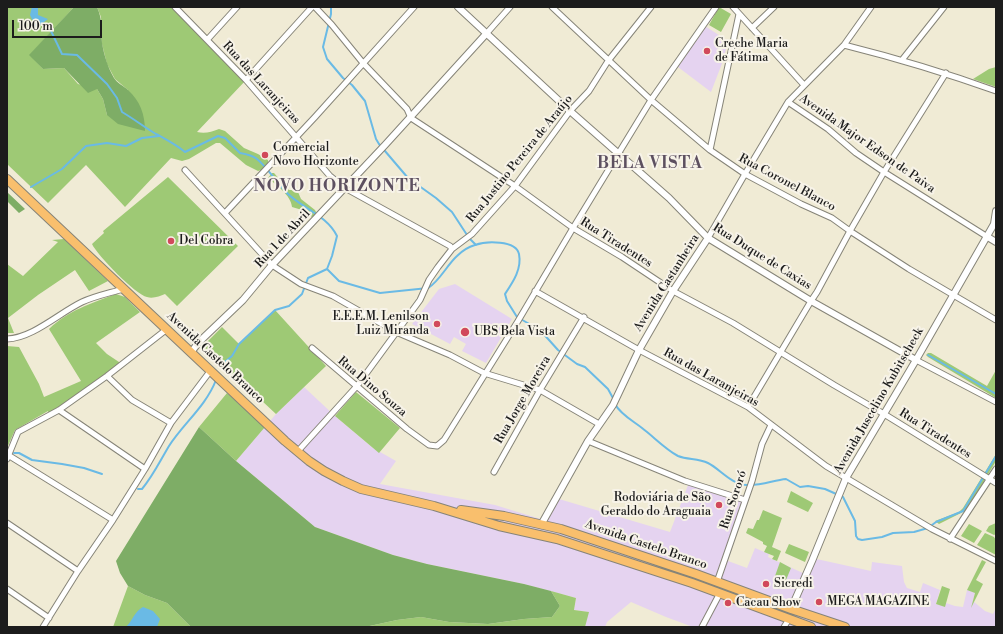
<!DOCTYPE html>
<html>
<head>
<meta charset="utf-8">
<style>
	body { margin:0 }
	#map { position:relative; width:1003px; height:634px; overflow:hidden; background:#f0ebd5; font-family:"Libre Bodoni",serif }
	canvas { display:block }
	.frame { position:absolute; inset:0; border:8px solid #1c1c1c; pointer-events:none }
	.scale { position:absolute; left:12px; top:20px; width:90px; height:18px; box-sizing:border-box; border:2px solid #1c1c1c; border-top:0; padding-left:5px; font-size:12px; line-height:14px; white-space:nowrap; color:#1c1c1c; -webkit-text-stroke:3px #f7f3e8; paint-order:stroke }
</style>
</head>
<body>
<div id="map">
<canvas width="1003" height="634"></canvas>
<div class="frame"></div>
<div class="scale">100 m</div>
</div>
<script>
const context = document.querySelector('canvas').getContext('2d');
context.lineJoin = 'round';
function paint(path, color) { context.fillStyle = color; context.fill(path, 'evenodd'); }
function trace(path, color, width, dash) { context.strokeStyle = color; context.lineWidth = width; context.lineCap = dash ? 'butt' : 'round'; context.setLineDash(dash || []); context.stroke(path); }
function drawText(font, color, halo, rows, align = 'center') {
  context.font = font + ' "Libre Bodoni",serif'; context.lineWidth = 4; context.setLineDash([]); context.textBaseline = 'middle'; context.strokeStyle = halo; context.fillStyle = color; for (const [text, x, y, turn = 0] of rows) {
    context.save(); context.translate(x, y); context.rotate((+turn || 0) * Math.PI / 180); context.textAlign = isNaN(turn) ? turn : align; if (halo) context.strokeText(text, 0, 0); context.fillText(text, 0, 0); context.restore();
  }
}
const built = new Path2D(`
	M705 26 728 41 723 61 711 92 678 67Z
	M455 284 512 319 486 363 462 351 466 344 454 337 450 344 412 324 439 289Z
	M304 387 335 416 373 448 396 461 380 484 495 505 547 521 559 499 670 532 690 480 748 497 728 561 747 568 755 548 769 554 768 557 805 574 812 558 871 571 872 562 902 566 904 582 907 588 920 592 923 583 940 590 936 604 945 606 946 603 955 606 963 607 967 590 975 592 973 601 985 611 993 614 996 608V627H693L666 617 631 602 607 622 605 627H585L588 612 574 610 576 598 524 584 427 564 393 555 315 527 236 461 276 414Z`);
const green = new Path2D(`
	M7 7H74L30 55 43 69 64 68 78 84 97 89 103 99 107 115 128 90 115 79 107 64 102 44 101 17 97 7H175L246 80 197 132C205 134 211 132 219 129L225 131 244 148 258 154 268 160V164L261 170 258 171 246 165 220 143H216L189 159 182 161 171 158 125 207 86 165 48 203 7 164Z
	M719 7 731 14 721 32 709 25Z
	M996 67V87L973 79 989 69Z
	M272 173H274L289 190H295L298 192 301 199 315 210 317 214 312 217 302 210 292 207C291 195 276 185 268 178Z
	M168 177 238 246 177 306 165 294C160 296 153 299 147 297 136 295 97 255 92 244L104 233 103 231Z
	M64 239 108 281 89 291 75 270 38 295 8 318 14 333H7V264L23 276 58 242 52 240Z
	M116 294 125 297 140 312 96 343 107 354 122 364 49 415 48 411 15 430 7 448V346L19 347 39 384 44 397 81 381 49 329C69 310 90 304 116 294Z
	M275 310 326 366 276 414 203 346 222 327 239 344Z
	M928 353H931L987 386 996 370V398L928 357 926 355Z
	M356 392 400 428 379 453 335 416Z
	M227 393 265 427 236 461 199 427Z
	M996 454V461L967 510 939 524 935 521 959 512 963 508Z
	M791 491 813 503 808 512 787 502Z
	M763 510 782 518 772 547 781 551 777 561 772 559 774 556 764 552 767 546 763 544V542L746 533 748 528 753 529 757 520H759Z
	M996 523V534L994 535 986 531 989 526Z
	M969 524 982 531 974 543 961 536Z
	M985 533 994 537 996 540V555L977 545Z
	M789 544 809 552 805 562 785 553Z
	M982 560 986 562 976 580 983 584 971 608 975 593 967 590Z
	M780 562 791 568 786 580 775 576Z
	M128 586 145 595 167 603 191 627H113Z
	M942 586 950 589 945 607 936 604Z
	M551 591 576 598 574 610 589 612 585 627H365L397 620 421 617 449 622 488 624 524 619 552 617 560 606Z`);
const forest = new Path2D(`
	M74 7H97C103 21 101 29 102 43 104 55 108 68 114 78 117 83 124 86 128 90 140 101 145 114 145 131L118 124 107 115 103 99 97 89 88 93 64 68 43 69 29 55Z
	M7 192 25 209 19 213 7 201Z
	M199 427 236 461 315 527 393 555 427 564 524 584 551 591 560 606 552 617 524 619 488 624 449 622 421 617 397 620 365 627H191L167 603 145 595 128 586 120 573 116 561Z`);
const water = new Path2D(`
	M32 7H38V15L48 19 36 28 30 15Z
	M143 607 153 611 160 619 157 627H126C133 620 134 612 143 607Z`);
const stream = new Path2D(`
	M331 7V14L323 47 327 59 343 78 352 85 365 101 376 139 379 144 408 178 436 198 452 212 469 238 476 245
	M41 23 51 31 62 54 77 55 107 84 117 98 122 112C134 119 144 127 156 134 167 140 175 144 185 152L218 136 225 138 240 153C246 154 252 155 257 159 268 168 276 182 286 192 301 208 327 215 337 236L332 256 327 269
	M31 187 62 169 86 146 107 143 126 146 142 138 159 136
	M327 269 339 281 380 293 428 288C439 282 447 265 457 256 462 251 468 247 475 245 486 241 516 240 519 254 522 269 513 282 505 294L507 301 517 317 540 330 558 350 577 364 585 367 608 389 614 400
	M928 355 996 394
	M220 366 232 356 239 344 275 310 289 306 302 294 308 278 327 269
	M615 404C620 414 633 421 642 428 654 437 665 449 678 456 688 460 698 458 708 463 720 469 732 485 747 485 761 486 774 480 786 479L800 487 808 486 825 489 843 497 855 521 856 536 858 539 862 540 882 537 893 533 914 532 928 528 936 522 963 511 996 456
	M14 453H19L32 460 62 464 84 468 102 474
	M138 489H142C153 476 160 461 169 446 183 424 206 406 216 380`);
const minor = new Path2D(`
	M175 7 246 80 330 176 345 188 450 246 452 249
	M315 7 332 25 363 63 407 109 411 118 515 186 573 228 622 257 673 291 733 323 834 385 884 414 996 483
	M552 7 651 100 710 150 745 174 801 204 832 218 850 231 909 269 996 320
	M733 7 804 85
	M752 28 774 7
	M486 34 510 7
	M207 40 237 7
	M844 45C896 58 946 73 996 91
	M902 60 944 7
	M246 80 312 7
	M788 102 828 129 856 153 884 172 986 236
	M710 150 739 14
	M185 170 272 265 301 284 333 296 396 332 450 355 484 373 540 390 599 424
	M225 213 315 117 414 7
	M708 238 745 174 788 102 844 45 871 7
	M535 291 639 350 748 407 826 466 932 529 996 561
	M7 339C33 338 59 313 82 302 95 296 110 293 123 289
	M312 348 407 429 429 445 437 446 444 440 518 321 573 228 651 100 716 7
	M916 360 996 402
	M107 376 132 400 171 423
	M748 407 811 301 817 292 850 231 884 172 946 73
	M59 410 145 469
	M588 441 685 481 745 500
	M298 451 357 386 420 300 429 280 438 267 452 249 472 234 515 186 570 111 589 91 608 61 651 7
	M8 455 113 520
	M7 459 18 432 59 410 107 376 167 329
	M494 472 540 390 584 317
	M7 523 78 571
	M950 539 996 469
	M717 582 752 481 762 444 771 425
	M7 589 49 618
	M43 627 78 571 113 520 145 469 171 423 211 370
	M702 627 720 593
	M784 627 789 619`);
const tertiary = new Path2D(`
	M458 7 570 111 669 198 708 238 811 301 916 360
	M986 236 996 242
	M192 351 199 342 243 300 272 265 385 145 486 34
	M541 525 588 441 613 405 639 350 673 291 708 238
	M791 609 812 561 846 478 916 360 994 224 996 211`);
const primary = new Path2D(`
	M7 179 285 441 309 461 324 471 343 481 361 489 434 506 499 526 557 539 692 583 811 627
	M461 510 504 516 561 529 696 574 791 609 845 627`);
const markers = [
	[707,51,4,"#d1495b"],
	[265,155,4,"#d1495b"],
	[171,241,4,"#d1495b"],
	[437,324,4,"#d1495b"],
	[465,332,5,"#d1495b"],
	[719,505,4,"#d1495b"],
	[766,584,4,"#d1495b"],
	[819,602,4,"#d1495b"],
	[728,603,4,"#d1495b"]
];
const poiNames = [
	["Creche Maria",715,44],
	["de Fátima",715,58],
	["Comercial",273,148],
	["Novo Horizonte",273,162],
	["Del Cobra",179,241],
	["E.E.E.M. Lenilson",429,317,"right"],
	["Luiz Miranda",429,331,"right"],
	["UBS Bela Vista",474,332],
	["Rodoviária de São",711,498,"right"],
	["Geraldo do Araguaia",711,512,"right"],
	["Sicredi",774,584],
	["MEGA MAGAZINE",827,602],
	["Cacau Show",736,603]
];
const streetNames = [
	["Rua das Laranjeiras",261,83,47],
	["Avenida Major Edson de Paiva",867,144,35],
	["Rua Justino Pereira de Araújo",520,159,-51],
	["Rua Coronel Blanco",787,183,28],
	["Rua 1 de Abril",283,239,-47],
	["Rua Tiradentes",616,243,32],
	["Rua Duque de Caxias",762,257,32],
	["Avenida Castanheira",667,283,-58],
	["Avenida Castelo Branco",215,358,43],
	["Rua das Laranjeiras",711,378,29],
	["Rua Dino Souza",372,387,40],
	["Rua Jorge Moreira",523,400,-60],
	["Avenida Juscelino Kubitscheck",879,401,-60],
	["Rua Tiradentes",935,434,32],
	["Rua Sororó",734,500,-72],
	["Avenida Castelo Branco",646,545,19]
];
const districtNames = [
	["BELA VISTA",650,164],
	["NOVO HORIZONTE",337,187]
];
paint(built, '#e5d3f0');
paint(green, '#9ec975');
paint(forest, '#7ead66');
paint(water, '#6abae5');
trace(stream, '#6abae5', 2);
trace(minor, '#868478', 7);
trace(tertiary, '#868478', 8);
trace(primary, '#868478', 10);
trace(minor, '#fff', 5);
trace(tertiary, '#fff', 6);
trace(primary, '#f9bf6d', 8);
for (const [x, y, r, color] of markers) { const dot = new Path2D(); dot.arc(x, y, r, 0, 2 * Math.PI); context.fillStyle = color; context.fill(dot); trace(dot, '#f7f3e8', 1.5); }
drawText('12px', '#1c1c1c', '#f7f3e8', poiNames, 'left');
drawText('12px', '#1c1c1c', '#f7f3e8', streetNames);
context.letterSpacing = '1px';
drawText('bold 16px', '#5d5060', '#f7f3e8', districtNames);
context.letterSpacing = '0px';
</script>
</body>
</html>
